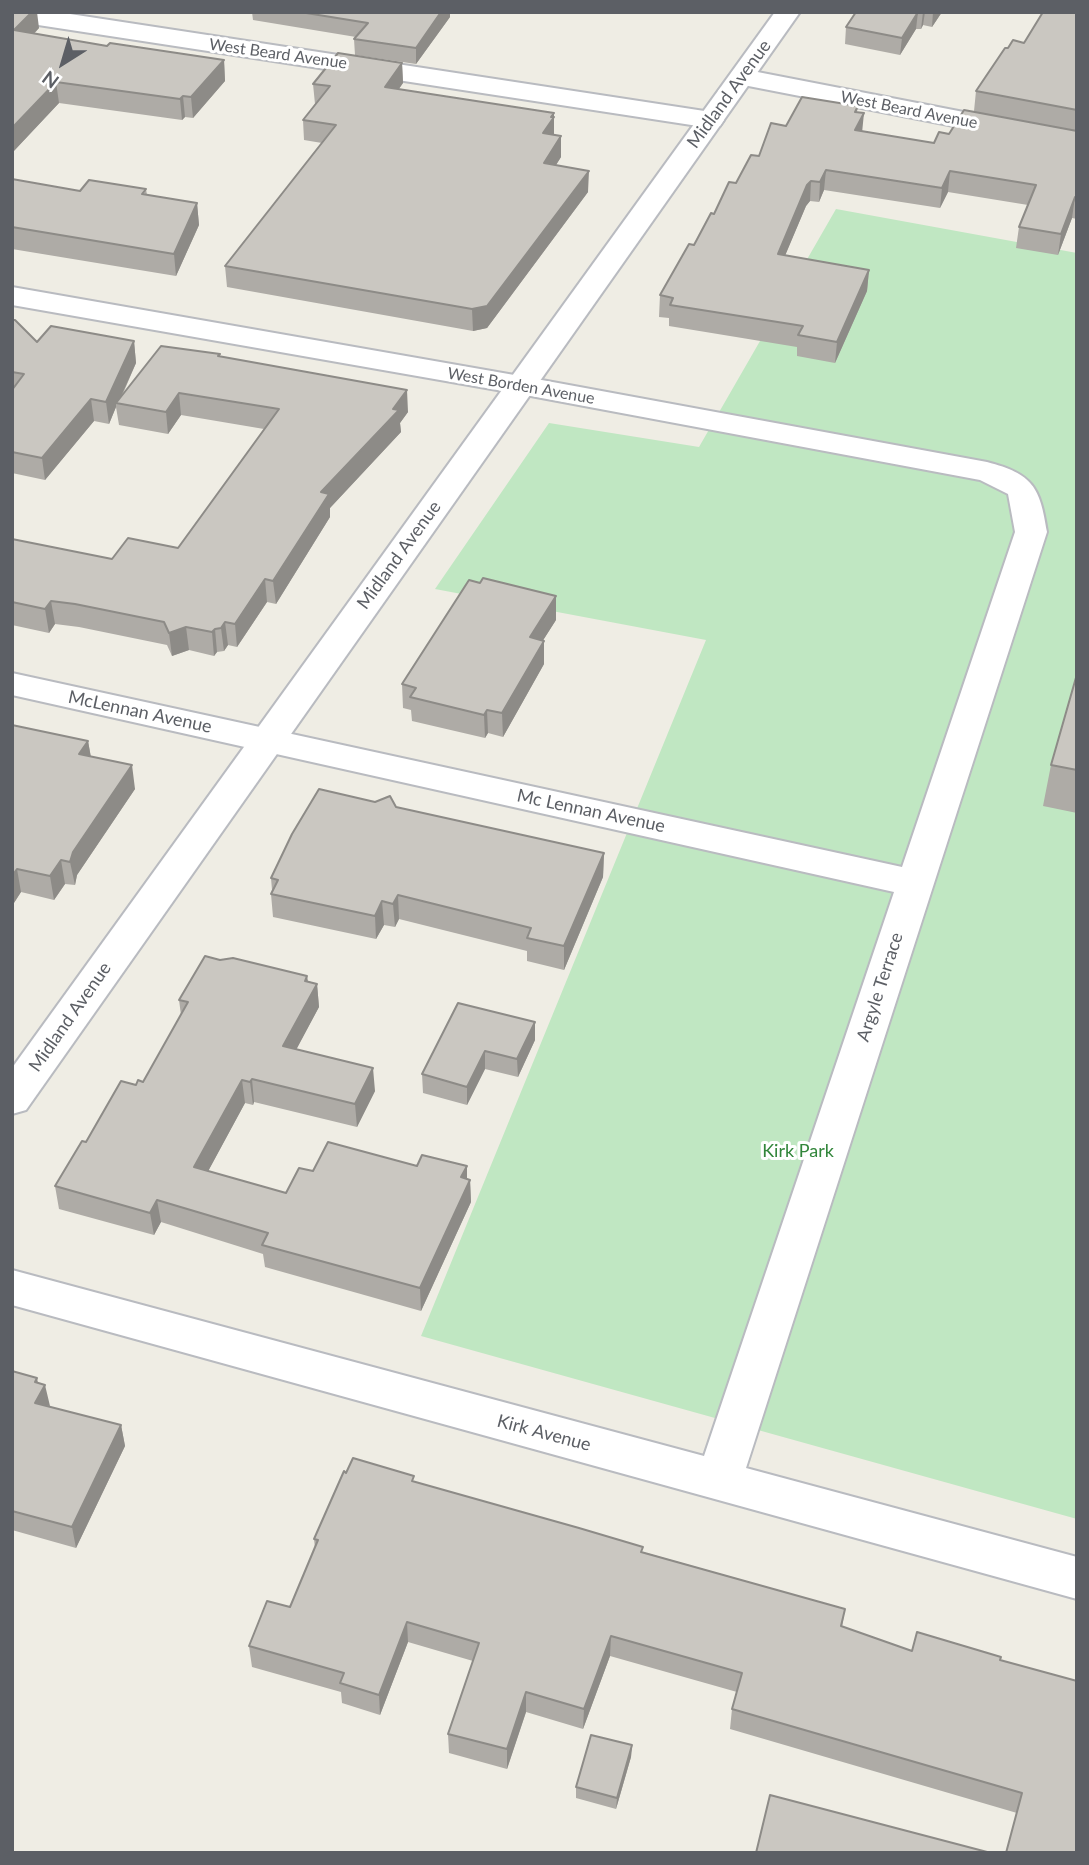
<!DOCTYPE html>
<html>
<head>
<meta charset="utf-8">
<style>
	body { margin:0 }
	#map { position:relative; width:1089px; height:1865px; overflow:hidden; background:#efede4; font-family:Lato,sans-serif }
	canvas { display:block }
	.frame { position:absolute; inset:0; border:14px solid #5c5f65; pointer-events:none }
	.north { position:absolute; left:28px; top:28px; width:70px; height:70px; -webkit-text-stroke:5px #fff; paint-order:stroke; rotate:217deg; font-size:19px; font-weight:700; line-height:28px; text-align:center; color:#5c5f65 }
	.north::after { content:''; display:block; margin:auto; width:24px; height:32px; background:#5c5f65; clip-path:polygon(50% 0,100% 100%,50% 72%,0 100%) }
</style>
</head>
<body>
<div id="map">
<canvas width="1089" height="1865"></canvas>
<div class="frame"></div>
<div class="north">N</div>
</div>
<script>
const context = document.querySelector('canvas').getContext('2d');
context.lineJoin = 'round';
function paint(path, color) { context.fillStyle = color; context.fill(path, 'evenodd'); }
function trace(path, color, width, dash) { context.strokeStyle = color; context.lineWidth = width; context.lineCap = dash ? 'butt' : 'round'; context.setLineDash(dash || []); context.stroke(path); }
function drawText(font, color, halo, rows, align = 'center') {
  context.font = font + ' Lato,sans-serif'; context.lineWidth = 6; context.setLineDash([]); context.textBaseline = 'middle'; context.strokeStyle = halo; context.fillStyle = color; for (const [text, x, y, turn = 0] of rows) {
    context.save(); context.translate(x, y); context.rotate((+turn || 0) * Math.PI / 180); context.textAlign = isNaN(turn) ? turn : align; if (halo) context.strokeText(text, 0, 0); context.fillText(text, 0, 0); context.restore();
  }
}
const green = new Path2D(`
	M836 209 1077 253V1519L421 1336 706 640 435 589 549 423 699 447Z`);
const minor = new Path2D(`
	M12 12H57L711 112 720 114 724 120 720 126 711 128 12 21Z
	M742 69 1077 134V150L733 83 729 77 733 71Z
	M12 287 520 376 987 462C1033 474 1040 487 1047 532L746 1468 1077 1557V1599L12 1305V1270L704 1456 894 892 12 695V673L902 867 1015 532 1008 494 980 480 520 394 12 305Z`);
const tertiary = new Path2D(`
	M775 12H800L26 1110 12 1114V1068Z`);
const wall = new Path2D(`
	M12 12 39 28 34 34 107 46 224 60 225 81 193 118 185 117 182 120 59 103 12 153Z
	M252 12H450V17L416 64 355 55 354 39 356 37 253 20Z
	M856 12H942L932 27 923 25 921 29H916L900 55 845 44 846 27Z
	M1077 12V219L1072 218 1058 255 1016 248 1019 227 1028 205 948 192 940 208 824 190 819 202 810 201 806 206 785 255 869 270 867 291 835 363 797 356V347L669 326V318L659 317 660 295 714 214 736 183 786 126 858 106 857 112 862 131 934 143 949 134 974 111 976 91 1008 48 1024 43Z
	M402 63 403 83 399 89 554 113V135L561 136V157L556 165 588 192 487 328 473 331 227 287 225 266 322 143 304 140 303 120 315 104 313 84Z
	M12 179 80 191 146 189 147 195 197 203 199 225 176 276 12 249Z
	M12 320 37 342 134 341 136 363 122 396 220 354V356L408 412 400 423 401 432 330 508V517L276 604 267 602 237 647 228 645 224 651 217 652 214 656 189 650 172 656 167 645 79 627 55 624 49 633 12 625V539L112 559 178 548 264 429 181 415 168 434 119 425 116 407 109 424 94 421 45 480 12 473Z
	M556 620 543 640 544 664 503 737 488 733 485 738 412 721 411 710 403 708 402 684Z
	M1077 674V813L1043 806 1051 765Z
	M12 725 88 741 91 757 135 789 77 875 75 885 65 884 54 900 21 892 12 906Z
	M396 807 604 853 603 877 564 970 527 961V951L399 919 395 927 384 925 376 939 273 917 271 894 272 890 271 878Z
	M220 960 307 976 308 981 317 984 319 1007 296 1049 375 1091 357 1127 254 1102 253 1105 245 1103 208 1171 286 1193 313 1171 417 1166 470 1180 471 1202 421 1311 265 1267 263 1254 161 1222 154 1235 59 1209 55 1186 86 1142 136 1085 143 1082 181 1015 179 1000Z
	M535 1022V1040L518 1077 485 1069 467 1105 423 1093 422 1074Z
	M12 1371 38 1383 50 1407 121 1425 125 1446 76 1548 12 1530Z
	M346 1473 415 1482 643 1552 845 1609 842 1627 912 1651 1000 1660 1077 1681 1017 1813 730 1729 732 1709 737 1692 610 1656 583 1729 526 1712 507 1769 449 1753 448 1734 473 1661 408 1642 380 1715 342 1703 341 1692 252 1667 249 1646 290 1607 315 1548 314 1539Z
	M632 1745 631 1757 616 1809 576 1798V1787Z`);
const shadedWall = new Path2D(`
	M32 12H37L39 28 17 51 14 30Z
	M441 12H450V17L416 64V48Z
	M918 12 916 29 900 55 902 38Z
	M923 12H925L923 25 921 29Z
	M933 12H942L932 27Z
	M224 60 225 81 193 118 191 97Z
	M402 63 403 83 385 108V87Z
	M56 82 59 103 12 153V128Z
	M183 96 185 117 182 120 180 99Z
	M554 113V138L543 133Z
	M864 113 862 133 855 130Z
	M561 136V157L544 184V163Z
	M826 170 824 190 819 202 820 182Z
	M589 171 588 192 487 328 473 331 472 309Z
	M950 171 948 192 940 208 942 188Z
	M811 181 810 201 806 206 777 275 778 254 807 185Z
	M1075 197 1072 218 1058 255 1061 234Z
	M197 203 199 225 176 276 174 254Z
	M869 270 867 291 835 363 837 342Z
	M134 341 136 363 118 403H116V407L109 424 106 402Z
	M407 390 408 412 400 423 401 432 330 508V517L276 604 273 581 321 492 393 409Z
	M179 393 181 415 168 434 166 412Z
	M91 399 94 421 45 480 42 458Z
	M265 579 267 602 237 647 235 624Z
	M556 596V620L530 661V637Z
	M51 601 55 624 49 633 45 609Z
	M225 622 228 645 224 651 221 628Z
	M186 627 189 650 172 656 169 633Z
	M215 629 217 652 214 656 212 632Z
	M544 641V664L503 737 502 713Z
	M487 710 488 733 485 738 484 715Z
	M88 741 92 764 79 754Z
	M132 765 135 789 77 875 75 885 70 862 73 852Z
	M604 853 603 877 564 970V946Z
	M61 860 65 884 54 900 50 876Z
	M17 869 21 892 12 906V876Z
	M398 895 399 919 395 927 393 904Z
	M382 901 384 925 376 939 375 916Z
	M307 976 309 998 317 984 319 1007 286 1069 283 1046Z
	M535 1022V1040L518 1077 517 1059Z
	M485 1051V1069L467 1105V1087Z
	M373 1068 375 1091 357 1127 355 1104Z
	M252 1079 254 1102 253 1105 250 1082Z
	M242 1080 245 1103 198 1190 194 1167Z
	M467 1166V1186L470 1180 471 1202 421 1311 420 1288 461 1177Z
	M157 1200 161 1222 154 1235 150 1213Z
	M37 1378 40 1394 45 1385 50 1406 35 1403V1382Z
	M121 1425 125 1446 76 1548 72 1527Z
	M407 1622 408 1642 380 1715 379 1695Z
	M611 1636 610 1656 583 1729 584 1709Z
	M526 1692V1712L507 1769V1749Z
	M632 1745 631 1757 616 1809 617 1798Z`);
const building = new Path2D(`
	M12 12H32L14 30 107 46 110 43 224 60 191 97 183 96 180 99 56 82 12 128Z
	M300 12H441L416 48 354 39 368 23Z
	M856 12H918L902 38 846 27Z
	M1043 12H1077V110L976 91 1005 48H1008L1013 40 1024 43Z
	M338 53 402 63 385 87 554 113 551 117H554L543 133 561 136 544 163 589 171 487 306 472 309 225 266 336 125 303 120 330 86 313 84Z
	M802 97 858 106 855 112 864 113 855 130 934 143 939 132 949 134 964 110 1077 131V198L1075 197 1061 234 1019 227 1036 185 950 171 942 188 826 170 820 182 811 181 807 185 778 254 869 270 837 342 798 335 803 326 670 305 673 298 660 295 689 244 694 245 711 213 714 214 729 182 736 183 751 155 759 156 771 123 786 126Z
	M12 179 80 191 89 180 146 189 142 194 197 203 174 254 12 227Z
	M12 320H15L37 342 51 326 134 341 106 402 91 399 42 458 12 452V390L24 374 12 372Z
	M161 346 220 354 218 356 407 390 393 409 399 410 321 492 329 494 273 581 265 579 235 624 225 622 221 628 215 629 212 632 186 627 169 633 164 622 75 604 51 601 45 609 12 602V539L112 559 128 538 178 548 279 409 179 393 166 412 116 403Z
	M483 578 556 596 530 637 544 641 502 713 487 710 484 715 410 697 416 688 402 684 469 580 480 583Z
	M1077 674V770L1051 765Z
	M12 725 88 741 79 754 132 765 73 852 70 862 61 860 50 876 17 869 12 876Z
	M319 789 375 802 390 796 396 807 604 853 564 946 527 938 531 928 398 895 393 904 382 901 375 916 271 894 278 880 271 878 292 834Z
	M205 956 220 960 233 958 307 976 305 981 317 984 283 1046 373 1068 355 1104 252 1079 250 1082 242 1080 194 1167 286 1193 299 1168 313 1171 328 1142 417 1166 422 1155 467 1166 461 1177 470 1180 420 1288 262 1245 268 1233 157 1200 150 1213 55 1186 82 1141 86 1142 121 1081 136 1085 138 1080 143 1082 188 1002 179 1000Z
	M458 1003 535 1022 517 1059 485 1051 467 1087 422 1074Z
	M12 1371 37 1378 35 1382 45 1385 35 1403 121 1425 72 1527 12 1511Z
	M353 1458 414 1476 412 1481 579 1528 643 1547 641 1552 845 1609 841 1626 912 1651 917 1632 1001 1657 1000 1660 1077 1681V1853H1006L1022 1793 732 1709 742 1673 611 1636 584 1709 526 1692 507 1749 448 1734 479 1643 407 1622 379 1695 340 1683 344 1673 249 1646 267 1601 290 1607 318 1540 314 1539 344 1471 346 1473Z
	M591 1735 632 1745 617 1798 576 1787Z
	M770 1795 991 1853H756Z`);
const farStreetnames = [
	["West Beard Avenue",278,54,8],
	["West Beard Avenue",909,110,11],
	["West Borden Avenue",521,386,10]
];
const streetNames = [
	["Midland Avenue",729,94,-54],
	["Midland Avenue",399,555,-54],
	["McLennan Avenue",140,712,12],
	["Mc Lennan Avenue",591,811,12],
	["Argyle Terrace",880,987,-72],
	["Midland Avenue",70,1017,-55],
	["Kirk Avenue",544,1433,15]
];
const parkNames = [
	["Kirk Park",798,1151]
];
paint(green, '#c0e7c2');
trace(minor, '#b9bbc0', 4);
trace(tertiary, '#b9bbc0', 4);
paint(minor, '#fff');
paint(tertiary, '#fff');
paint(wall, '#aeaba6');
paint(shadedWall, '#8d8b87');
paint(building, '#cac7c1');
trace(building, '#8d8b87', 2);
drawText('16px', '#5c5f65', '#fff', farStreetnames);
drawText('18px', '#5c5f65', '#fff', streetNames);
drawText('18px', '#32863b', '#fff', parkNames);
</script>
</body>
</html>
